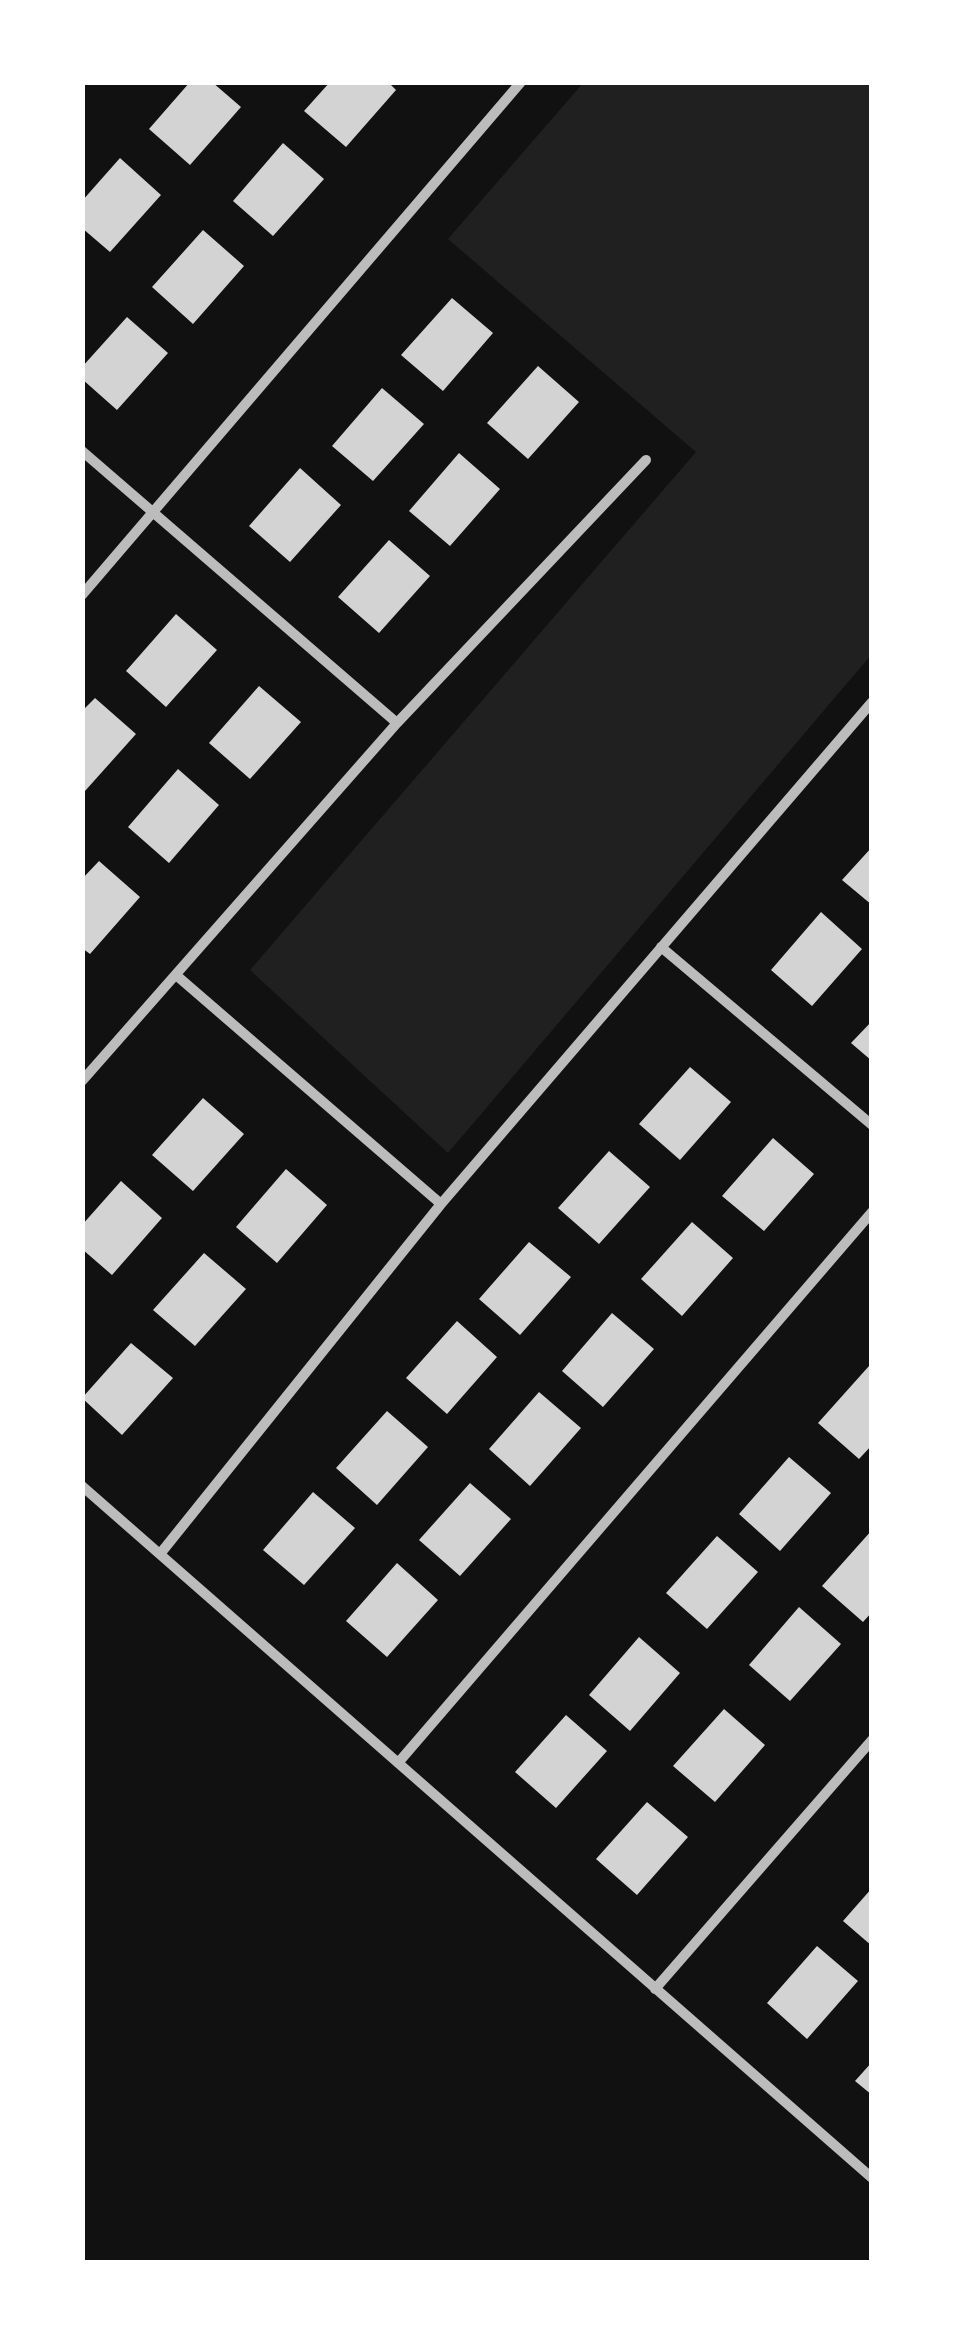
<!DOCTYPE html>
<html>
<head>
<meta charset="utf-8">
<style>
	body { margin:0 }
	#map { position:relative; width:954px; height:2345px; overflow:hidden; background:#111; font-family:"Space Grotesk",sans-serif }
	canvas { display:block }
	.frame { position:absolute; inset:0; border:85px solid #fff; pointer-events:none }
</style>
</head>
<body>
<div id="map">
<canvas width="954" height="2345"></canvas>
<div class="frame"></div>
</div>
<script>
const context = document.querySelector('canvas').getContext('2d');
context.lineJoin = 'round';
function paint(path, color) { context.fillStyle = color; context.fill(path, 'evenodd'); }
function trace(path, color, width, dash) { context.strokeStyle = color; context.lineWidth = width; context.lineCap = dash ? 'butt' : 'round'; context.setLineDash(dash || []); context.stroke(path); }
const green = new Path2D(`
	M583 83H871V655L448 1153 250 970 696 452 448 239Z`);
const building = new Path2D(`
	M190 82H212L241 107 190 165 149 129Z
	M330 82H388L396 90 346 147 304 111Z
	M283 143 324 179 273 236 233 201Z
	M120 158 161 195 110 252 82 228V201Z
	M203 230 244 266 193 324 152 287Z
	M452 298 493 333 443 391 401 355Z
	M127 317 168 353 117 410 82 379V367Z
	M538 366 579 402 528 459 487 423Z
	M382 388 424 424 373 481 332 446Z
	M459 453 500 489 450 546 409 511Z
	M300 468 341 505 290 562 249 526Z
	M389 540 430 576 379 633 338 597Z
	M176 614 217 650 166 707 126 671Z
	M259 686 301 722 250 779 209 743Z
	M95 698 136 734 85 791 82 789V711Z
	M178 769 219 805 169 863 128 827Z
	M872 847V905L842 880Z
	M99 861 140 897 90 954 82 948V879Z
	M821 912 862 949 812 1006 771 970Z
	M872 1021V1061L851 1043Z
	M690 1067 731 1102 680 1160 639 1124Z
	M203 1098 244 1134 193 1191 152 1155Z
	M773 1138 814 1174 764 1231 722 1196Z
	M609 1151 650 1187 599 1244 558 1208Z
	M286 1169 327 1205 277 1263 236 1227Z
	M121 1181 162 1218 112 1275 82 1249V1225Z
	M692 1222 733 1258 682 1316 641 1279Z
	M529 1242 571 1277 520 1335 479 1299Z
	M204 1253 246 1289 195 1346 153 1310Z
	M612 1313 654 1349 603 1407 562 1371Z
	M457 1321 497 1357 447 1414 406 1378Z
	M131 1343 173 1378 122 1435 82 1398Z
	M869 1366 872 1368V1445L859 1459 818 1423Z
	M539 1392 581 1428 530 1486 489 1449Z
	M387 1411 428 1447 377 1505 336 1468Z
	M789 1457 831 1493 780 1551 739 1514Z
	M470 1483 511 1519 460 1576 419 1540Z
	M313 1492 355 1528 304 1585 263 1550Z
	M872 1530V1612L863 1622 822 1586Z
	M717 1536 758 1572 707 1629 666 1593Z
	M397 1563 438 1600 387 1657 346 1621Z
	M799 1607 841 1644 790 1701 749 1665Z
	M639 1637 680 1673 630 1731 589 1695Z
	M724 1709 765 1745 715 1802 673 1766Z
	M566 1715 607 1751 556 1808 515 1772Z
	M647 1802 688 1837 637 1895 596 1859Z
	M872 1888V1946L843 1921Z
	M817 1946 858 1981 807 2039 767 2003Z
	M872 2062V2095L855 2081Z`);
const minor = new Path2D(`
	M82 451 397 723
	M82 595 521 82
	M661 947 872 1125
	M176 975 441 1204
	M82 1081 397 723 646 460
	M82 1486 872 2178
	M160 1554 441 1204 872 702
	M398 1763 872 1212
	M655 1989 872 1740`);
paint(green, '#202020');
paint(building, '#d3d3d3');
trace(minor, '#bcbcbc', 10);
</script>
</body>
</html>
